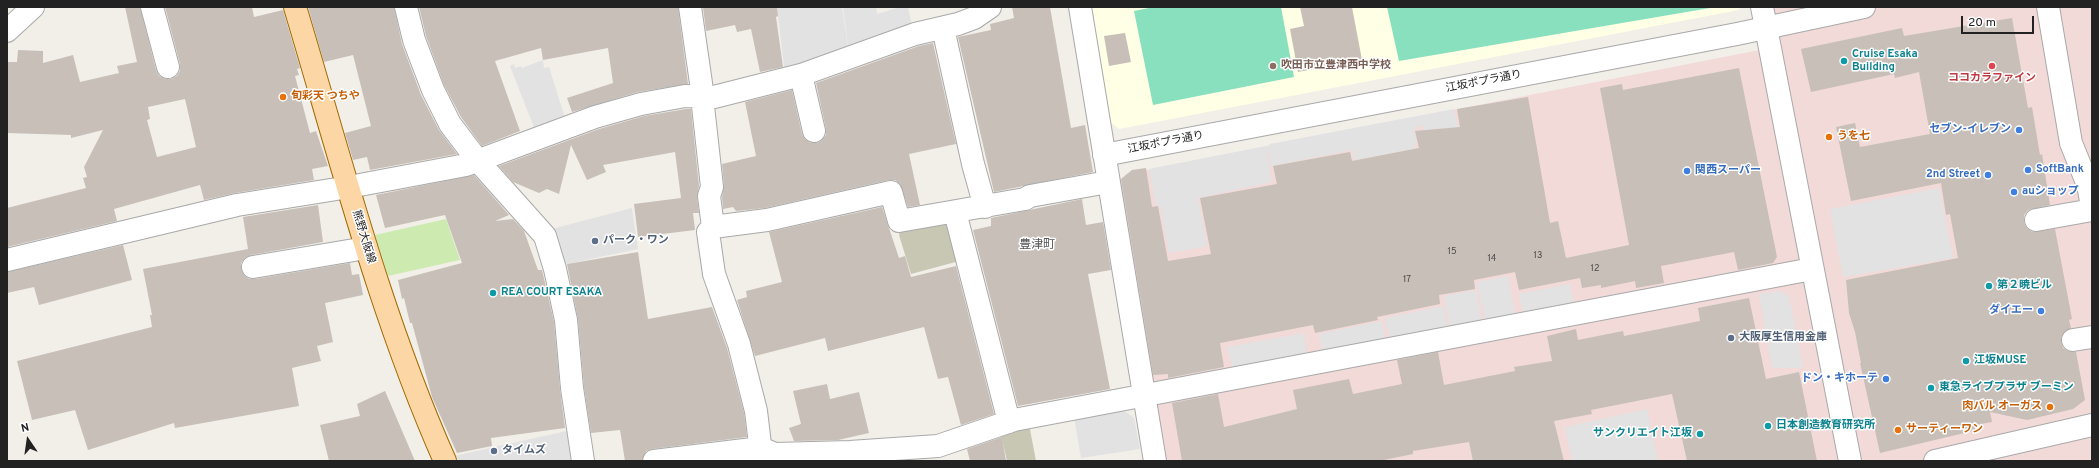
<!DOCTYPE html>
<html>
<head>
<meta charset="utf-8">
<style>
	body { margin:0 }
	#map { position:relative; width:2099px; height:468px; overflow:hidden; background:#f2efe9; font-family:Overpass,sans-serif }
	canvas { display:block }
	.frame { position:absolute; inset:0; border:8px solid #222; pointer-events:none }
	.north { position:absolute; left:8px; top:420px; width:40px; height:40px; -webkit-text-stroke:3px #fff; paint-order:stroke; rotate:347deg; font-size:11px; font-weight:700; line-height:16px; text-align:center; color:#222 }
	.north::after { content:''; display:block; margin:auto; width:14px; height:18px; background:#222; clip-path:polygon(50% 0,100% 100%,50% 72%,0 100%) }
	.scale { position:absolute; left:1961px; top:16px; width:73px; height:18px; box-sizing:border-box; border:2px solid #222; border-top:0; padding-left:5px; font-size:12px; line-height:14px; white-space:nowrap; color:#222; -webkit-text-stroke:3px #fff; paint-order:stroke }
</style>
</head>
<body>
<div id="map">
<canvas width="2099" height="468"></canvas>
<div class="frame"></div>
<div class="north">N</div>
<div class="scale">20 m</div>
</div>
<script>
const context = document.querySelector('canvas').getContext('2d');
context.lineJoin = 'round';
function paint(path, color) { context.fillStyle = color; context.fill(path, 'evenodd'); }
function trace(path, color, width, dash) { context.strokeStyle = color; context.lineWidth = width; context.lineCap = dash ? 'butt' : 'round'; context.setLineDash(dash || []); context.stroke(path); }
function drawText(font, color, halo, rows, align = 'center') {
  context.font = font + ' Overpass,"Noto Sans JP",sans-serif'; context.lineWidth = 3; context.setLineDash([]); context.textBaseline = 'middle'; context.strokeStyle = halo; context.fillStyle = color; for (const [text, x, y, turn = 0] of rows) {
    context.save(); context.translate(x, y); context.rotate((+turn || 0) * Math.PI / 180); context.textAlign = isNaN(turn) ? turn : align; if (halo) context.strokeText(text, 0, 0); context.fillText(text, 0, 0); context.restore();
  }
}
const commercial = new Path2D(`
	M1771 7H2092V461H1161L1118 183 1126 174 1780 46Z`);
const education = new Path2D(`
	M1092 7H1740L1739 10 1119 129 1111 123Z`);
const construction = new Path2D(`
	M952 217 963 260 911 274 899 235 901 224Z
	M1029 424 1036 461H1007L1000 430Z`);
const grass = new Path2D(`
	M446 219 460 260 388 276 375 235Z`);
const pitch = new Path2D(`
	M1154 7H1281L1294 77 1153 105 1134 11Z
	M1387 7H1716L1399 61Z`);
const parking = new Path2D(`
	M777 7H842L849 55 785 74Z
	M843 7H876L877 14 900 7H908L913 30 849 54Z
	M543 60 544 68 549 67 565 118 535 130 510 66 514 64 515 68 521 66 522 68Z
	M1454 109 1459 132 1435 128 1426 140 1424 129 1422 126H1417L1414 132 1417 142 1414 145 1415 149 1354 160 1352 150 1271 166 1267 147 1270 144Z
	M1266 146 1272 182 1198 198 1207 246 1169 253 1160 205 1156 206 1149 169Z
	M1939 188 1953 258 1843 277 1830 209Z
	M632 208 638 249 562 265 548 230Z
	M1508 276 1515 315 1485 321 1477 282Z
	M1570 284 1574 305 1523 315 1519 294Z
	M1476 290 1482 324 1450 329 1444 296Z
	M1780 291 1789 296 1803 368H1772L1759 294Z
	M1443 306 1448 329 1390 341 1385 318Z
	M1382 321 1385 341 1323 354 1319 334Z
	M1304 333 1307 355 1233 369 1227 347Z
	M1122 409 1134 418 1140 449 1081 458 1074 417Z
	M1647 409 1658 461H1572L1565 427Z
	M571 430 577 461H456L454 456Z`);
const building = new Path2D(`
	M125 7H140L156 70 159 76 165 79H171L177 76 180 71V64L165 7H252L254 17 283 10 300 68 297 69 299 75 295 76 310 133 316 131 328 166 312 169 314 180 235 193 204 200 200 185 114 209 117 221 7 247V208L86 188 83 178 87 177 84 167 103 130 71 138V135L7 133V62H17L18 50 43 51V63L73 55 80 82 119 73 117 66 137 62ZM185 99 196 147 157 157 147 120 150 119 148 107Z
	M308 7H394L402 44 421 95 439 130 457 154 370 170 367 157 353 160 345 133 371 126 353 55 324 62Z
	M419 7H678L688 84 638 92 572 112 567 98 613 83 608 48 543 60 541 48 495 61 520 131 482 146 461 117 444 85 426 36Z
	M703 7H777L778 16 776 17 783 67 760 72 751 29 737 32 735 25 706 31Z
	M1012 7H1050L1071 128 1085 125 1093 172 994 192 958 37 991 30 990 24 1014 18Z
	M1300 7H1352L1362 60 1298 72 1290 29 1304 26Z
	M2012 18 2028 108 2032 107 2040 155 2042 154 2050 205 2028 210 2024 215V223L2027 228 2032 232 2055 229 2072 319 2069 320 2071 328 2062 335 2061 342 2063 348 2068 351 2076 352 2085 400 2073 409 2027 420 1990 412 1992 422 1976 425 1977 430 1880 453 1860 363H1861L1855 332 1849 313 1846 280 1958 258 1950 214 1946 215 1941 183 1851 201 1836 127 1855 123 1860 147 1930 134 1919 72 1895 78 1894 74 1811 92 1801 49 1902 28 1904 36Z
	M1125 33 1131 62 1109 66 1104 36Z
	M933 43 956 144 909 154 920 205 908 207 900 184 895 180H889L765 208 736 211 733 207 723 209 722 197 724 186 722 164 756 156 745 102 792 90 802 134 805 139 810 143H817L822 140 826 135V129L816 83 919 46Z
	M1739 68 1777 257 1773 263 1738 270 1734 252 1661 266 1664 283 1636 288 1635 281 1601 288V285L1582 288 1580 278 1519 290 1515 272 1474 280 1475 289 1439 295 1440 304 1377 317 1378 320 1315 333 1313 325 1220 343 1224 367 1168 378V374L1153 375 1121 179 1132 170 1146 168 1152 207 1158 206 1168 261 1211 254 1200 198 1277 184 1273 166 1350 152 1352 161 1419 148 1415 131 1460 127 1457 109 1528 97 1550 223 1558 221 1566 258 1629 245 1600 88 1622 84 1623 90Z
	M686 109H691L699 186 697 197 699 213H693L695 230 638 237 634 204 681 198 675 152 603 165 606 172 587 180 571 145 559 194 547 189 539 193 513 182 499 166 599 129 644 116Z
	M474 175 509 215 495 221 513 219 524 231 538 270H542L554 322 560 389 565 428 491 438 492 446 457 453 432 397 412 323H410L404 298 402 299 398 280 462 263 445 215 385 228 376 195Z
	M1082 199 1086 225 1103 222 1111 270 1088 274 1110 389 1018 406 973 230 991 226V218Z
	M318 205 323 242 251 255 245 258 241 263V269L244 275 249 279H255L350 263 352 275 359 274 363 295 325 303 333 342 317 346 321 361 292 368 299 406 175 428 174 423 88 450 75 410 32 420 17 361 152 327 150 315H152L143 269 248 249 243 217Z
	M882 207 899 258 905 256 911 277 956 266 994 414 961 425 948 377 938 379 924 327 828 351 825 338 755 356 737 300 747 297 746 291 782 282 769 232Z
	M123 245 132 280 39 305 34 287 7 293V272Z
	M638 252 648 319 712 307 727 348 744 413 747 437 652 449 646 451 642 461H625L620 430 591 433 584 387 578 319 567 264Z
	M1749 298 1766 379 1799 372 1817 461H1687L1672 394 1591 410 1592 414 1554 421 1564 461H1473L1469 442 1413 451V454L1379 461H1182L1172 403 1218 394 1224 427 1297 409 1293 390 1349 379 1353 394 1402 384 1397 360 1438 352 1444 385 1515 371 1514 367 1552 361 1547 336 1576 329 1578 340 1623 331 1624 336 1700 321 1698 308Z
	M827 384 830 399 859 392 869 433 838 440 794 441 789 428 801 424 793 391Z
	M385 391 415 461H329L320 425 360 416 357 404Z
	M1002 437 1006 461H970L967 449Z`);
const minor = new Path2D(`
	M152 7 168 67
	M406 7 414 40 433 90 450 124 478 161 545 236 555 269 566 320 572 388 583 461
	M690 7 702 90V97L712 187 709 196 713 227 708 232 714 274 739 344 756 411 762 461
	M1080 7 1155 461
	M1762 7 1850 461
	M2048 7 2071 143 2088 185 2092 206
	M943 28 973 164 985 207
	M7 31 33 7
	M801 75 814 131
	M1104 155 1737 34 1864 7
	M955 212 1009 422
	M2036 220 2092 210
	M713 227 767 220 891 192 899 221 1025 199 1030 196 1108 182
	M7 260 237 205 349 187 466 165 595 117 641 104 685 96 714 97 801 75 915 34 958 24 974 18 990 7
	M253 267 366 248
	M2073 340 2092 337
	M654 461 761 448 775 454 850 452 938 446 1014 420 1812 269
	M1935 461 2092 425`);
const major = new Path2D(`
	M295 7C341 160 380 315 445 461`);
const markers = [
	[1844,61,4,"#0f9aa8"],
	[1273,66,4,"#8d6e63"],
	[1992,66,4,"#e0444e"],
	[283,97,4,"#e8710a"],
	[2019,130,4,"#3f7fe0"],
	[1829,137,4,"#e8710a"],
	[2028,170,4,"#3f7fe0"],
	[1687,171,4,"#3f7fe0"],
	[1988,175,4,"#3f7fe0"],
	[2014,192,4,"#3f7fe0"],
	[595,241,4,"#5c6f8a"],
	[1989,286,4,"#0f9aa8"],
	[493,293,4,"#0f9aa8"],
	[2041,311,4,"#3f7fe0"],
	[1731,338,4,"#5c6f8a"],
	[1966,361,4,"#0f9aa8"],
	[1886,379,4,"#3f7fe0"],
	[1931,388,4,"#0f9aa8"],
	[2050,407,4,"#e8710a"],
	[1768,426,4,"#0f9aa8"],
	[1898,430,4,"#e8710a"],
	[1700,434,4,"#0f9aa8"],
	[494,451,4,"#5c6f8a"]
];
const numberNames = [
	["15",1452,252],
	["13",1538,256],
	["14",1492,259],
	["12",1595,269],
	["17",1407,280]
];
const cultureNames = [
	["Cruise Esaka",1852,55],
	["Building",1852,68],
	["第２暁ビル",1997,286],
	["REA COURT ESAKA",501,293],
	["江坂MUSE",1974,361],
	["東急ライブプラザ ブーミン",1939,388],
	["日本創造教育研究所",1776,426],
	["サンクリエイト江坂",1692,434,"right"]
];
const educationNames = [
	["吹田市立豊津西中学校",1281,66]
];
const healthNames = [
	["ココカラファイン",1992,79]
];
const streetNames = [
	["江坂ポプラ通り",1484,82,-11],
	["江坂ポプラ通り",1166,143,-11],
	["熊野大阪線",363,237,73]
];
const foodNames = [
	["旬彩天 つちや",291,97],
	["うを七",1837,137],
	["肉バル オーガス",2042,407,"right"],
	["サーティーワン",1906,430]
];
const shopNames = [
	["セブン-イレブン",2011,130],
	["SoftBank",2036,170,"left"],
	["関西スーパー",1695,171,"left"],
	["2nd Street",1980,175],
	["auショップ",2022,192,"left"],
	["ダイエー",2033,311],
	["ドン・キホーテ",1878,379]
];
const serviceNames = [
	["パーク・ワン",603,241],
	["大阪厚生信用金庫",1739,338],
	["タイムズ",502,451]
];
const neighbourhoodNames = [
	["豊津町",1037,246]
];
paint(commercial, '#f2dad9');
paint(education, '#ffffe5');
paint(construction, '#c7c7b4');
paint(grass, '#cdebb0');
paint(pitch, '#88e0be');
paint(parking, '#e2e2e2');
paint(building, '#c7bfb8');
trace(minor, '#a9a9a9', 24);
trace(major, '#a06b00', 24);
trace(minor, '#fff', 22);
trace(major, '#fcd6a4', 22);
for (const [x, y, r, color] of markers) { const dot = new Path2D(); dot.arc(x, y, r, 0, 2 * Math.PI); context.fillStyle = color; context.fill(dot); trace(dot, '#fff', 1.5); }
drawText('9px', '#4b4948', null, numberNames);
drawText('bold 11px', '#0d838f', '#fff', cultureNames, 'left');
drawText('bold 11px', '#785e54', '#fff', educationNames, 'left');
drawText('bold 11px', '#be3a42', '#fff', healthNames);
drawText('11px', '#222', '#fff', streetNames);
drawText('bold 11px', '#c56008', '#fff', foodNames, 'left');
drawText('bold 11px', '#366cbe', '#fff', shopNames, 'right');
drawText('bold 11px', '#4e5e75', '#fff', serviceNames, 'left');
drawText('12px', '#555', '#fff', neighbourhoodNames);
</script>
</body>
</html>
